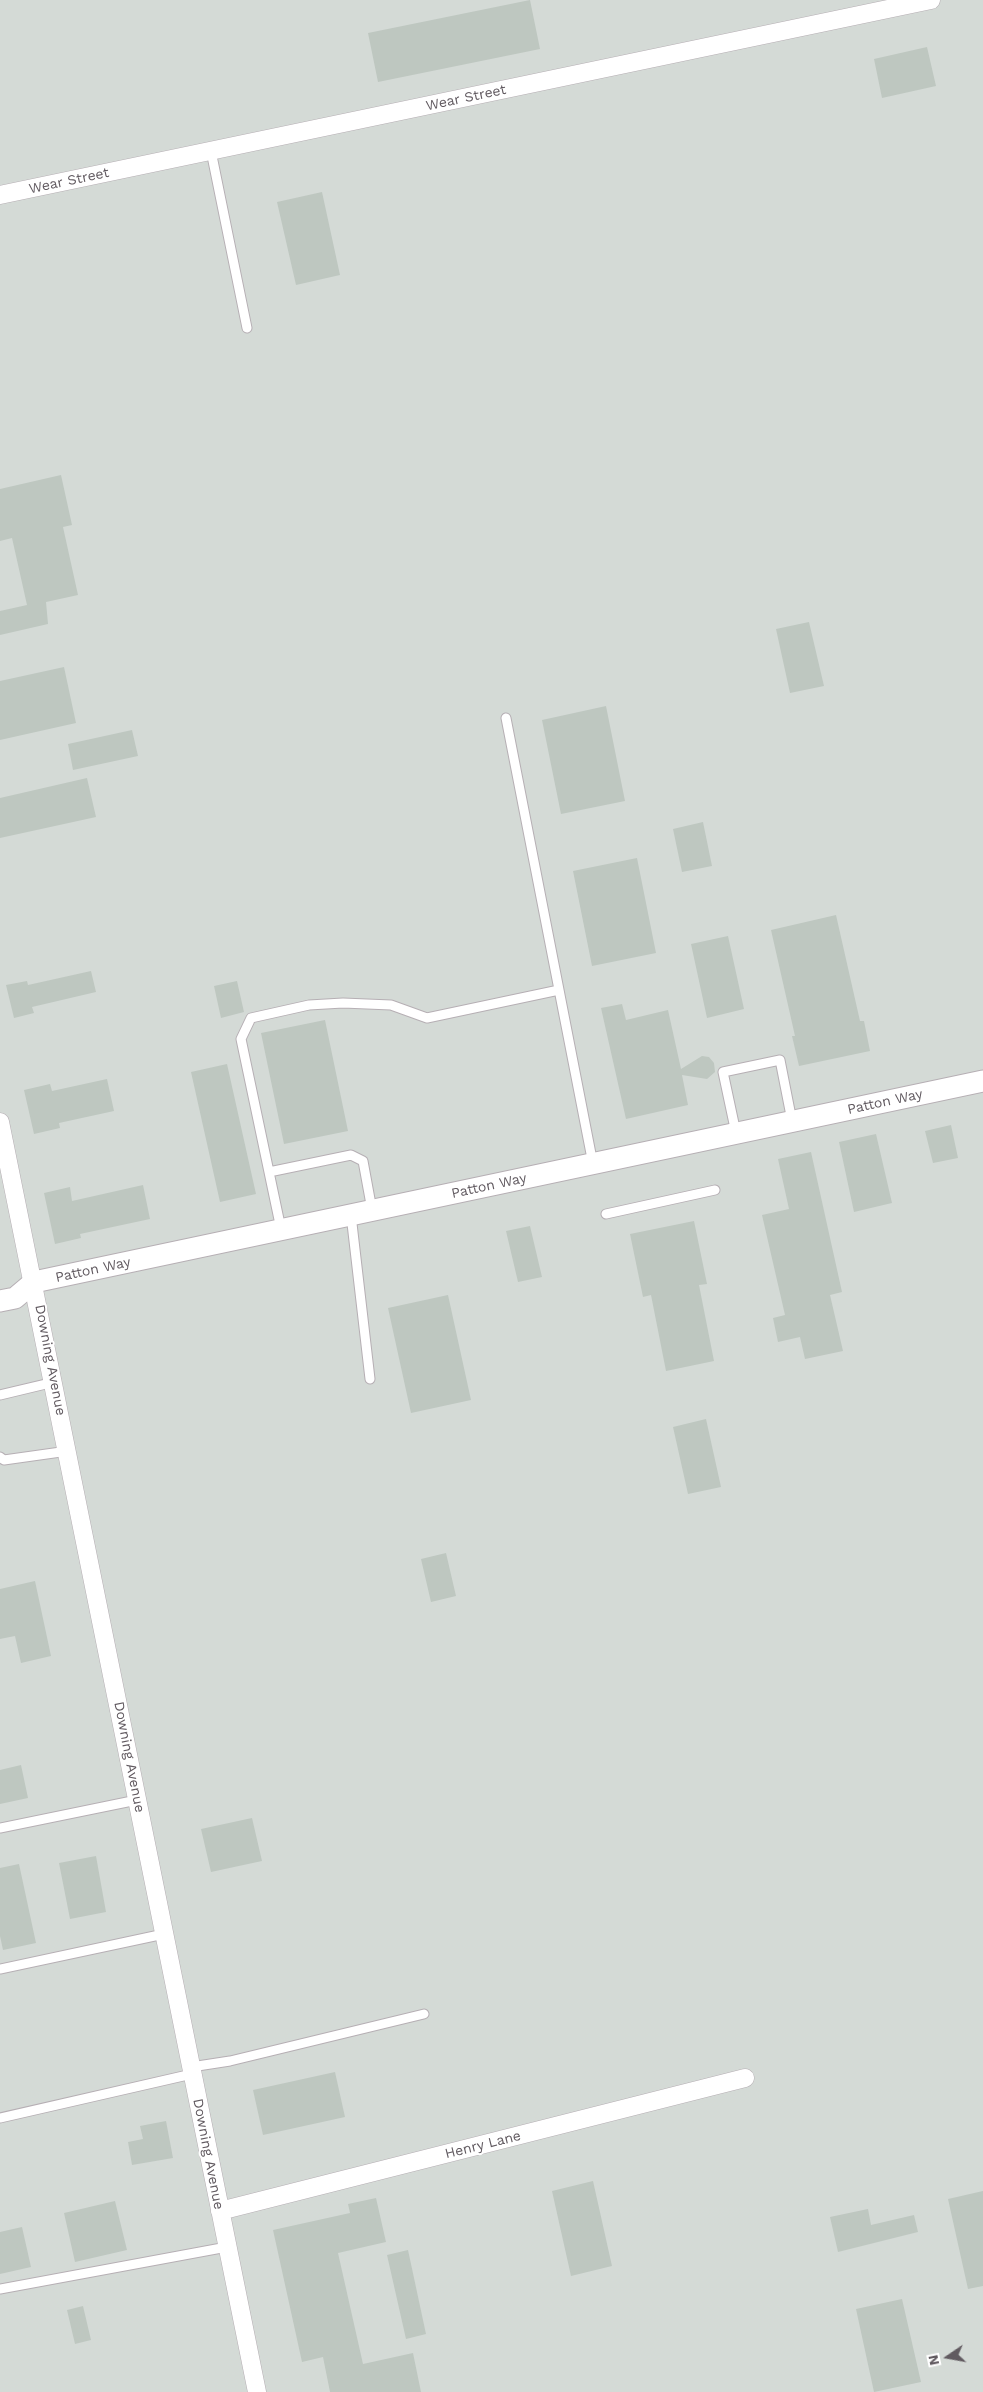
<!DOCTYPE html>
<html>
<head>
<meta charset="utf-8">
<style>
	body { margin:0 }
	#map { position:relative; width:983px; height:2392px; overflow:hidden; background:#e1ebe5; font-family:"Work Sans",sans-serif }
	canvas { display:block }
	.north { position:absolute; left:923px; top:2332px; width:50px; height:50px; -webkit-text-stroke:4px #fff; paint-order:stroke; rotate:258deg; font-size:14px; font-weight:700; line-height:20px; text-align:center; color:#615a60 }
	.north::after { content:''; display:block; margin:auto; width:18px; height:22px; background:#615a60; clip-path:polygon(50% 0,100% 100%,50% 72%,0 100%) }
</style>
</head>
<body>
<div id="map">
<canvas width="983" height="2392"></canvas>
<div class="north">N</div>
</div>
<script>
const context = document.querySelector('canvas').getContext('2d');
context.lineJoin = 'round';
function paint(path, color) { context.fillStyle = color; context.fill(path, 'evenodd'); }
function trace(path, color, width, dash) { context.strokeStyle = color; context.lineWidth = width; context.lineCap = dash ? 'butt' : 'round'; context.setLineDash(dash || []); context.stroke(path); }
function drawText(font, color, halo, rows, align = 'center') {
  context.font = font + ' "Work Sans",sans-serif'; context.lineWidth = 4; context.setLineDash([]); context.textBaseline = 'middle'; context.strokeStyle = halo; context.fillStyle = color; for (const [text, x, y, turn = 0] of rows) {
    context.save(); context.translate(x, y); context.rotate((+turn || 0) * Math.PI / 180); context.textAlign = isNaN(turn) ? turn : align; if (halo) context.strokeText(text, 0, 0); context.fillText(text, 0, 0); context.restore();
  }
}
const industrial = new Path2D(`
	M0 0H983V2392H0Z`);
const building = new Path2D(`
	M530 0 540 49 378 82 368 33Z
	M927 47 936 86 882 98 874 59Z
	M322 192 340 275 296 285 277 202Z
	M61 475 72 525 63 527 78 595 46 602 48 624 0 635V611L27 605 12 538 0 541V489Z
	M809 622 824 686 790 693 776 629Z
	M64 667 76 723 0 740V681Z
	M606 706 625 801 561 814 542 720Z
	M132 730 138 756 73 770 68 744Z
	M87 778 96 817 0 838V798Z
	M703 822 712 866 682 872 673 829Z
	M637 858 656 953 592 966 573 871Z
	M836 915 860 1021H864L870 1051 799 1066 792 1036H795L771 930Z
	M728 936 744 1009 707 1018 691 944Z
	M91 971 96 992 32 1007 34 1013 14 1018 6 985 27 981 28 985Z
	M237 981 244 1012 221 1018 214 986Z
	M622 1004 626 1020 668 1010 681 1069 702 1056 709 1057 714 1063 715 1072 707 1079 682 1075 688 1105 626 1119 601 1008Z
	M325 1020 348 1131 284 1144 261 1033Z
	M227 1064 256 1194 220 1202 191 1072Z
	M107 1079 114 1111 59 1123 60 1128 34 1134 24 1090 50 1084 52 1091Z
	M951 1125 958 1158 933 1163 925 1131Z
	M876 1134 892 1203 854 1212 839 1142Z
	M811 1152 842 1292 830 1295 843 1351 805 1359 800 1337 778 1342 773 1318 785 1315 762 1215 789 1209 778 1159Z
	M143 1185 150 1219 80 1234 81 1238 55 1244 44 1193 70 1187 72 1201Z
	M694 1221 707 1284 699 1285 714 1361 666 1371 651 1295 643 1297 630 1234Z
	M530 1226 542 1277 518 1282 506 1231Z
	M448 1295 471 1400 411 1413 388 1308Z
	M706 1419 721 1487 688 1494 673 1427Z
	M446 1553 456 1596 431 1602 421 1559Z
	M35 1581 51 1656 21 1663 15 1636 0 1639V1589Z
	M21 1765 28 1798 0 1804V1770Z
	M252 1818 262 1861 211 1872 201 1829Z
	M96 1856 106 1912 70 1919 59 1863Z
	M19 1864 36 1943 3 1950 0 1936V1868Z
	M335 2072 345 2117 263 2135 253 2090Z
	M166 2121 173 2158 132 2165 128 2142 143 2139 140 2126Z
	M593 2181 612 2266 571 2276 552 2191Z
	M983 2191V2286L968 2289 948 2199Z
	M376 2198 386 2242 338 2253 363 2364 413 2353 421 2392H330L323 2357 302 2362 273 2230 350 2213 348 2204Z
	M115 2201 127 2250 75 2262 64 2213Z
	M868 2209 871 2225 914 2215 918 2232 838 2252 830 2217Z
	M22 2227 31 2267 0 2274V2232Z
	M408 2250 426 2334 406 2339 387 2255Z
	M902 2299 921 2382 874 2392 856 2309Z
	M83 2306 91 2340 75 2344 67 2310Z`);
const service = new Path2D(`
	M211 151 247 328
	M506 718 593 1164
	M736 1133 723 1072 780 1060 792 1121
	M269 1172 351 1155 363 1161 372 1210
	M606 1214 715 1190
	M351 1215 370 1379
	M281 1229 241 1039 251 1018 309 1005 343 1003 391 1005 427 1018 559 990
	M0 1395 54 1382
	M0 1457 4 1460 68 1451
	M0 1828 137 1800
	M0 1969 164 1934
	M191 2067 230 2061 424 2014
	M0 2118 192 2074
	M0 2289 227 2247`);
const minor = new Path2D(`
	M0 195 931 0
	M0 1122 257 2392
	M220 2211 745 2078`);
const tertiary = new Path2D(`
	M0 1301 15 1298 34 1282 983 1081`);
const streetNames = [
	["Wear Street",466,98,-12],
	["Wear Street",69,181,-12],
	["Patton Way",885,1102,-12],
	["Patton Way",489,1186,-12],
	["Patton Way",93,1270,-12],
	["Downing Avenue",50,1360,79],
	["Downing Avenue",129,1757,79],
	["Henry Lane",483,2145,-14],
	["Downing Avenue",208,2154,79]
];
paint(industrial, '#d4dad6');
paint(building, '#bec7c0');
trace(service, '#b6afb4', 11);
trace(minor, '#b6afb4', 19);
trace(tertiary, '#b6afb4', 23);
trace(service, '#fff', 9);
trace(minor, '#fff', 18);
trace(tertiary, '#fff', 21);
drawText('14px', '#615a60', '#fff', streetNames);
</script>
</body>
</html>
